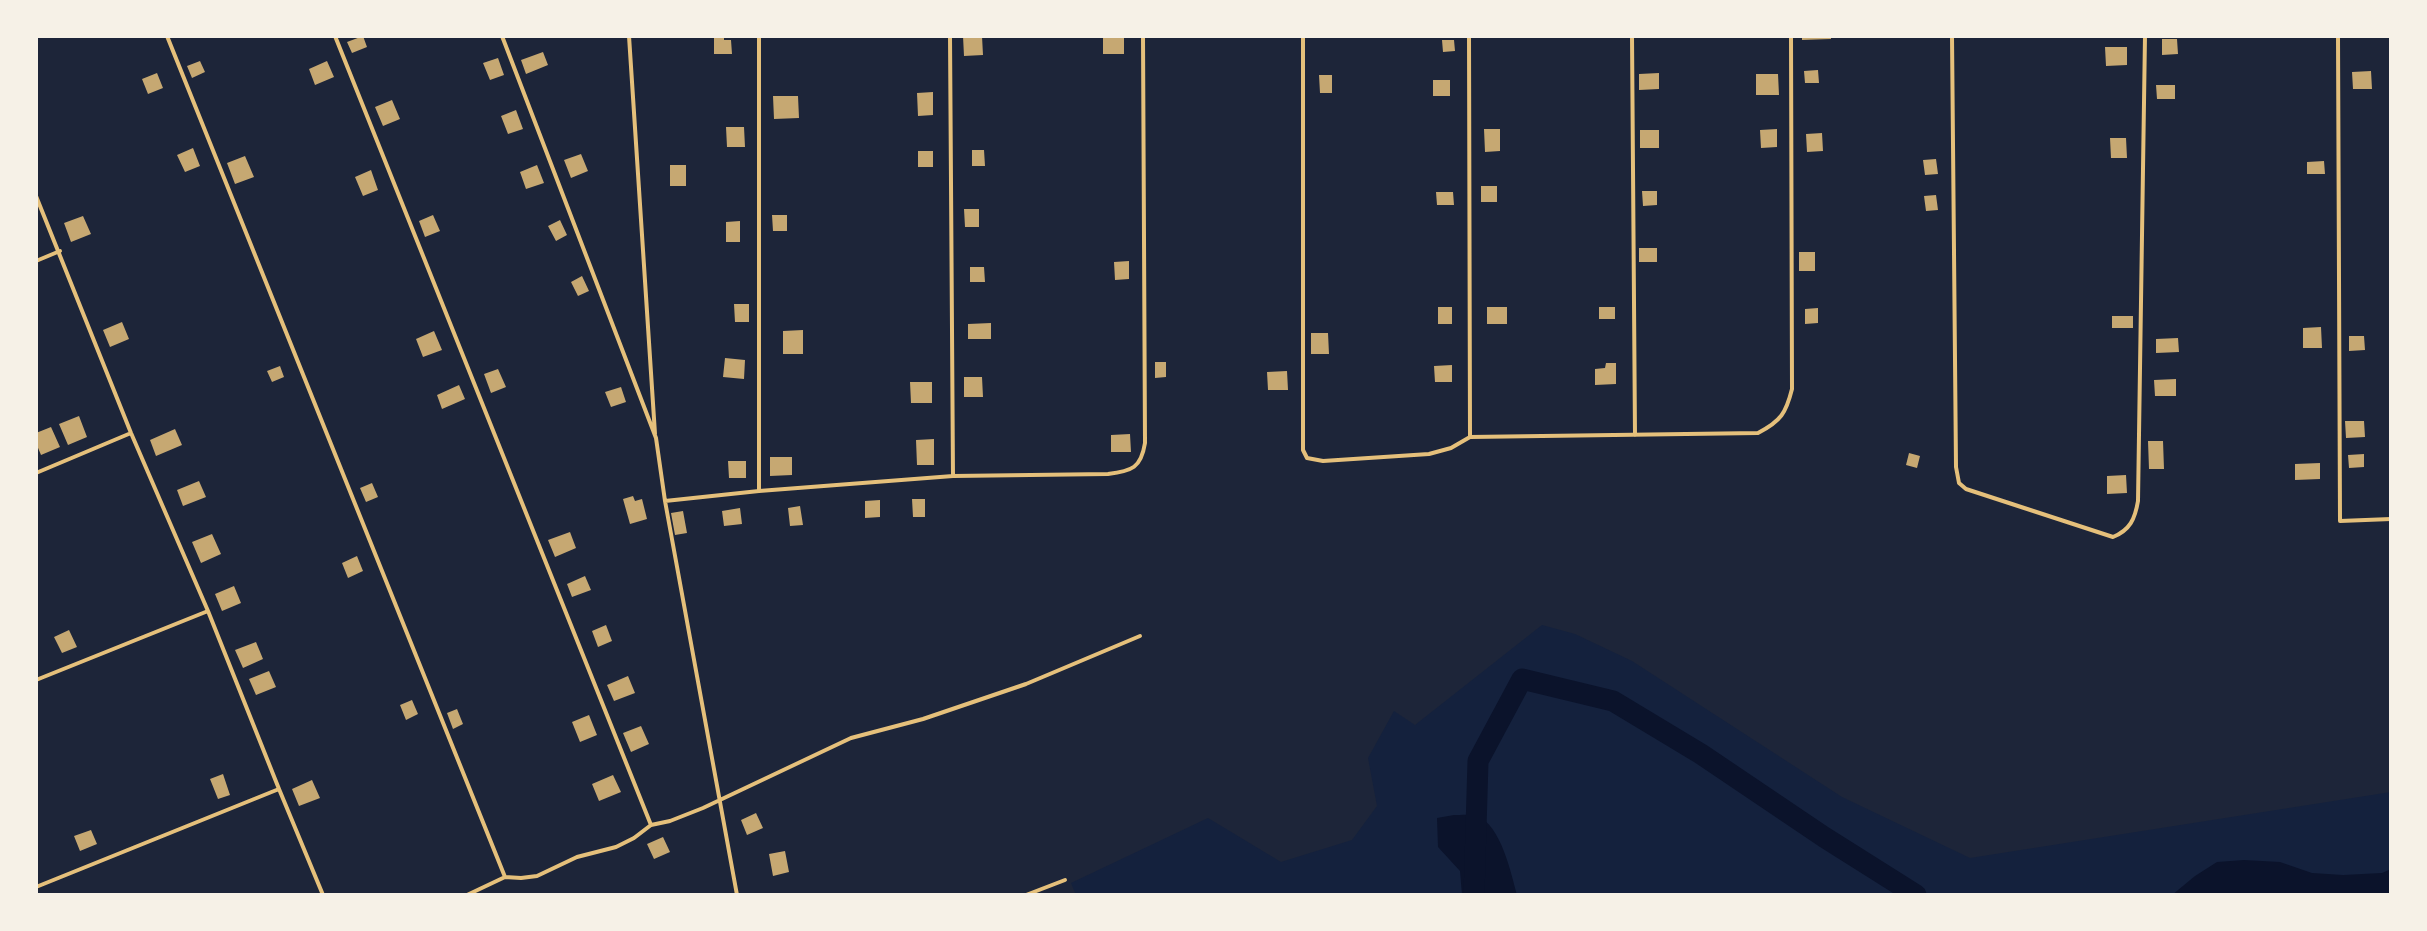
<!DOCTYPE html>
<html>
<head>
<meta charset="utf-8">
<style>
	body { margin:0 }
	#map { position:relative; width:2427px; height:931px; overflow:hidden; background:#14213d; font-family:"Roboto Condensed",sans-serif }
	canvas { display:block }
	.frame { position:absolute; inset:0; border:38px solid #f6f1e7; pointer-events:none }
</style>
</head>
<body>
<div id="map">
<canvas width="2427" height="931"></canvas>
<div class="frame"></div>
</div>
<script>
const context = document.querySelector('canvas').getContext('2d');
context.lineJoin = 'round';
function paint(path, color) { context.fillStyle = color; context.fill(path, 'evenodd'); }
function trace(path, color, width, dash) { context.strokeStyle = color; context.lineWidth = width; context.lineCap = dash ? 'butt' : 'round'; context.setLineDash(dash || []); context.stroke(path); }
const green = new Path2D(`
	M36 36H2391V792L1970 858 1842 797 1632 661 1575 634 1542 625 1415 725 1394 711 1368 758 1377 806 1352 840 1281 862 1208 818 1071 883 1076 895H36Z`);
const water = new Path2D(`
	M1454 815C1461 815 1471 814 1477 816 1501 825 1511 873 1517 895H1462L1460 871 1438 847 1437 818Z
	M2244 860 2280 862 2312 873 2343 875 2382 873 2391 869V895H2172L2195 876 2217 862Z`);
const canal = new Path2D(`
	M1474 895 1478 761 1522 679 1613 701 1701 754 1824 837 1916 895`);
const building = new Path2D(`
	M363 36 367 47 352 53 347 42Z
	M714 36H724V40H731L732 54H714Z
	M963 36H982L983 55 964 56Z
	M1103 36H1124V54H1103Z
	M1802 36H1831V39L1802 40Z
	M2162 39H2177L2178 54 2162 55Z
	M1442 40H1454L1455 51 1443 52Z
	M2105 47H2127V65L2106 66Z
	M543 52 548 65 526 74 521 60Z
	M498 58 504 75 490 80 483 63Z
	M200 61 205 72 192 78 187 66Z
	M327 61 334 77 315 85 309 69Z
	M1818 70 1819 83H1805L1804 71Z
	M2371 71 2372 89H2353L2352 72Z
	M157 73 163 88 148 94 142 79Z
	M1659 73V89L1639 90V74Z
	M1756 74H1778L1779 95H1756Z
	M1319 75H1332V93H1320Z
	M1433 80H1450V96H1433Z
	M2156 85H2175V99H2157Z
	M933 92V115L918 116 917 93Z
	M773 96H798L799 118 774 119Z
	M392 100 400 119 383 126 375 107Z
	M516 110 523 129 508 134 501 116Z
	M726 127H744L745 147H727Z
	M1484 129H1500V151L1485 152Z
	M1777 129V147L1761 148 1760 130Z
	M1640 130H1659V148H1640Z
	M1822 133 1823 151 1807 152 1806 134Z
	M2110 138H2126L2127 158H2111Z
	M193 148 200 166 185 172 177 155Z
	M972 150H984L985 166H972Z
	M918 151H933V167H918Z
	M581 154 588 171 571 178 564 160Z
	M245 156 254 177 235 184 227 163Z
	M1936 159 1938 174 1925 175 1923 160Z
	M2324 161 2325 174H2307V162Z
	M537 165 544 183 526 189 520 172Z
	M670 165H686V186H670Z
	M371 170 378 190 363 196 355 177Z
	M1481 186H1497V202H1481Z
	M1642 191H1657V205L1643 206Z
	M1436 192H1453L1454 205H1437Z
	M1936 195 1938 210 1926 211 1924 196Z
	M964 209H979V227H965Z
	M433 215 440 231 425 237 419 221Z
	M772 215H787V231H773Z
	M83 216 91 234 71 242 64 223Z
	M560 220 567 235 556 241 548 226Z
	M740 221V242H726V222Z
	M1639 248H1657V262H1639Z
	M1799 252H1815V271H1799Z
	M1129 261V279L1115 280 1114 262Z
	M970 267H984L985 282H970Z
	M582 276 589 291 578 296 571 282Z
	M734 304H749V322H735Z
	M1438 307H1452V324H1438Z
	M1487 307H1507V324H1487Z
	M1599 307H1615V319H1599Z
	M1818 308V323L1805 324V309Z
	M2112 316H2133V328H2112Z
	M122 322 129 339 110 347 103 330Z
	M991 323V339H968V324Z
	M2321 327 2322 348H2303V328Z
	M803 330V354H783V331Z
	M434 331 442 350 423 357 416 339Z
	M1311 333H1328L1329 354H1311Z
	M2349 336H2364L2365 350 2349 351Z
	M2178 338 2179 352 2156 353V339Z
	M725 358 745 360 744 379 723 377Z
	M1155 362H1166V377L1155 378Z
	M1606 363H1616V384L1595 385V369L1605 368Z
	M1452 365V382H1435L1434 366Z
	M280 366 284 377 272 382 267 371Z
	M498 369 506 387 491 393 484 374Z
	M1287 371 1288 390H1268L1267 372Z
	M964 377H982L983 397H964Z
	M2176 379V396H2155L2154 380Z
	M910 382H932V403H911Z
	M459 385 465 399 442 409 437 395Z
	M621 387 626 402 611 407 605 392Z
	M79 416 87 437 68 445 59 424Z
	M2345 421H2364L2365 437 2346 438Z
	M51 427 60 447 41 455 36 443V433Z
	M175 429 182 445 156 456 150 440Z
	M1130 434 1131 452H1111V435Z
	M934 439V465H917L916 440Z
	M2148 441H2163L2164 469H2149Z
	M1909 453 1920 456 1917 468 1906 465Z
	M2364 454V467L2349 468 2348 455Z
	M770 457H792V475L770 476Z
	M728 461H746V478H729Z
	M2320 463V479L2295 480V464Z
	M2126 475 2127 493 2107 494V476Z
	M199 481 206 497 183 506 177 490Z
	M372 483 378 497 366 502 360 488Z
	M633 496 635 501 642 499 647 519 630 524 623 499Z
	M912 499H925V517H913Z
	M880 500V517L865 518V501Z
	M800 506 803 525 790 526 788 508Z
	M740 508 742 524 724 526 722 511Z
	M683 511 687 533 675 535 671 513Z
	M570 532 576 548 555 557 548 540Z
	M212 534 221 554 201 563 192 542Z
	M357 556 363 571 348 578 342 563Z
	M585 576 591 590 572 597 567 584Z
	M234 586 241 603 222 611 215 594Z
	M606 625 612 641 598 647 592 631Z
	M69 630 77 647 62 653 54 637Z
	M256 642 263 659 243 668 235 650Z
	M269 671 276 687 256 695 249 679Z
	M628 676 635 693 614 701 607 685Z
	M412 700 418 714 406 720 400 705Z
	M457 709 463 724 453 729 447 713Z
	M589 715 597 735 580 742 572 722Z
	M641 726 649 744 631 752 623 733Z
	M223 774 230 795 218 799 210 779Z
	M613 775 621 792 599 801 592 784Z
	M312 780 320 798 299 806 292 789Z
	M756 813 763 828 747 835 741 820Z
	M91 830 97 844 80 851 74 836Z
	M663 837 670 852 654 859 647 844Z
	M785 851 789 872 773 876 769 854Z`);
const service = new Path2D(`
	M167 36 505 877
	M335 36 651 825
	M502 36 656 438 665 501 737 895
	M629 36 655 434
	M950 36 953 476
	M1303 36V450L1307 458 1323 461 1429 454 1451 448 1470 437 1758 433C1781 421 1786 413 1792 389L1791 36
	M1469 36 1470 437
	M1632 36 1635 435
	M1952 36 1956 467 1959 483 1966 489 2113 537C2130 530 2135 519 2138 501L2145 36
	M2338 36 2340 521 2391 519
	M36 196 131 433 208 611 279 789 36 887
	M36 261 60 251
	M36 473 131 433
	M759 491V36
	M665 501 759 491 953 476 1108 474C1132 471 1141 468 1145 443L1143 36
	M36 680 208 611
	M279 789 323 895
	M467 895 505 877 521 878 537 876 577 857 616 847 634 838 651 825 670 821 703 808 851 738 923 719 1026 684 1140 636
	M1026 895 1065 880`);
paint(green, '#1d2539');
paint(water, '#0b132b');
trace(canal, '#0b132b', 21);
paint(building, '#c6a872');
trace(service, '#e5c07b', 4);
</script>
</body>
</html>
